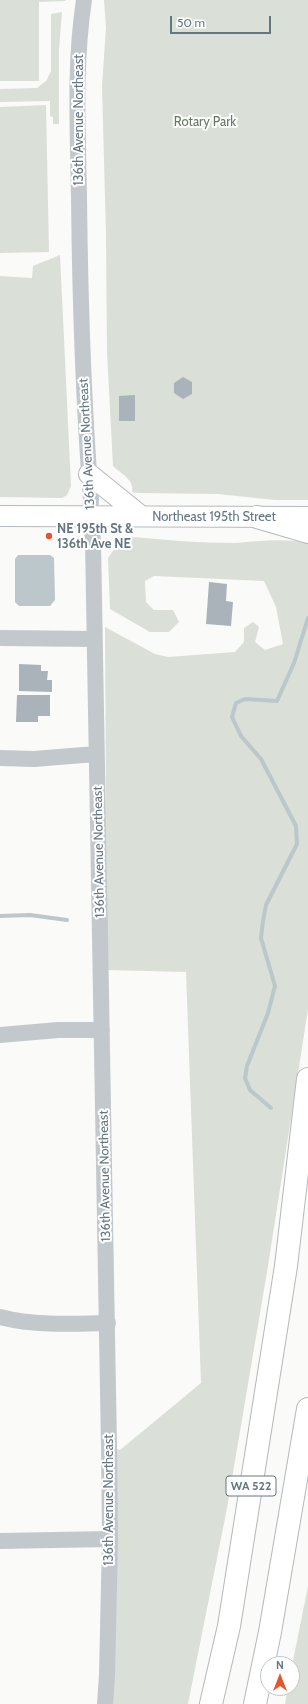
<!DOCTYPE html>
<html>
<head>
<meta charset="utf-8">
<style>
	body { margin:0 }
	#map { position:relative; width:308px; height:1704px; overflow:hidden; background:#fafaf8; font-family:Cabin,sans-serif }
	canvas { display:block }
	.north { position:absolute; left:260px; top:1656px; width:40px; height:40px; box-sizing:border-box; background:#fff; border:1px solid #c1c8cd; border-radius:50%; rotate:0deg; font-size:11px; font-weight:700; line-height:16px; text-align:center; color:#657683 }
	.north::after { content:''; display:block; margin:auto; width:14px; height:18px; background:#e4572e; clip-path:polygon(50% 0,100% 100%,50% 72%,0 100%) }
	.scale { position:absolute; left:170px; top:16px; width:101px; height:18px; box-sizing:border-box; border:2px solid #657683; border-top:0; padding-left:5px; font-size:12px; line-height:14px; white-space:nowrap; color:#657683; -webkit-text-stroke:3px #fff; paint-order:stroke }
</style>
</head>
<body>
<div id="map">
<canvas width="308" height="1704"></canvas>
<div class="north">N</div>
<div class="scale">50 m</div>
</div>
<script>
const context = document.querySelector('canvas').getContext('2d');
context.lineJoin = 'round';
function paint(path, color) { context.fillStyle = color; context.fill(path, 'evenodd'); }
function trace(path, color, width, dash) { context.strokeStyle = color; context.lineWidth = width; context.lineCap = dash ? 'butt' : 'round'; context.setLineDash(dash || []); context.stroke(path); }
function drawText(font, color, halo, rows, align = 'center') {
  context.font = font + ' Cabin,sans-serif'; context.lineWidth = 4; context.setLineDash([]); context.textBaseline = 'middle'; context.strokeStyle = halo; context.fillStyle = color; for (const [text, x, y, turn = 0] of rows) {
    context.save(); context.translate(x, y); context.rotate((+turn || 0) * Math.PI / 180); context.textAlign = isNaN(turn) ? turn : align; if (halo) context.strokeText(text, 0, 0); context.fillText(text, 0, 0); context.restore();
  }
}
const green = new Path2D(`
	M0 0H66L65 1 39 2V81H0Z
	M104 0H308V500H275L218 494 138 493 132 492C135 480 120 473 113 466L107 352 106 234 102 86 106 27Z
	M62 12 59 49V124H53V117L50 116V101L0 102V89L37 88 46 81 51 71V14Z
	M46 105 49 252 0 253V107Z
	M60 255 71 486 67 495 62 498 0 497V276L32 278 33 266Z
	M133 537C166 540 200 543 234 543 256 542 287 537 308 544V1009L268 1266 227 1508 188 1704H107L109 1447 120 1450 201 1383 186 972 107 970 105 627 155 654 168 657 235 652 244 642V628L253 622 259 627 255 642 265 650 283 644 276 607 264 581 154 576 145 581 146 602 154 610H173L179 622 169 632H150L110 609 108 558 118 544Z
	M308 1586V1704H285L288 1688H292V1666Z`);
const water = new Path2D(`
	M18 555H50L54 558 55 600 50 606H19L15 602V559Z`);
const stream = new Path2D(`
	M0 916 30 915 67 920
	M271 1108 250 1090 245 1078 247 1066 268 1013 275 986 261 938 263 921 266 905 297 844 296 826 261 759 241 736 232 717 236 703 245 699 277 701 294 663 308 618`);
const building = new Path2D(`
	M183 377 192 382V394L183 399 174 393V383Z
	M135 395V421H119V396Z
	M209 582 227 584 226 601 233 602 231 626 206 624Z
	M19 664 41 665V671H48L47 680H52V692L19 691Z
	M17 695H50V716H38V722H16Z`);
const minor = new Path2D(`
	M84 0C74 65 78 131 79 197 80 298 83 398 91 499L90 516 93 541 109 1447 110 1539 107 1675 105 1704
	M0 638 94 639
	M0 758 34 759 96 754
	M0 1035 58 1030H102
	M0 1317C35 1326 71 1324 108 1323
	M0 1541 110 1539`);
const major = new Path2D(`
	M89 474 141 516
	M0 516 308 517`);
const highway = new Path2D(`
	M257 517 308 532
	M211 1704 229 1626 286 1266 308 1079
	M255 1704 270 1632 308 1409`);
const markers = [
	[49,536,4,"#e4572e"]
];
const shields = [
	[251,1486,50]
];
const shieldNames = [
	["WA 522",251,1486]
];
const streetNames = [
	["136th Avenue Northeast",79,120,-90],
	["136th Avenue Northeast",87,444,-93],
	["Northeast 195th Street",214,517],
	["136th Avenue Northeast",99,852,-91],
	["136th Avenue Northeast",105,1176,-91],
	["136th Avenue Northeast",109,1500,-90]
];
const parkNames = [
	["Rotary Park",205,122]
];
const poiNames = [
	["NE 195th St &",57,529],
	["136th Ave NE",57,544]
];
paint(green, '#dadfd7');
paint(water, '#bbc7cb');
trace(stream, '#bbc7cb', 4);
paint(building, '#aab3b9');
trace(major, '#b5babe', 22);
trace(highway, '#b4b9bd', 24);
trace(minor, '#c3c8cc', 16);
trace(major, '#fff', 20);
trace(highway, '#fff', 22);
for (const [x, y, r, color] of markers) { const dot = new Path2D(); dot.arc(x, y, r, 0, 2 * Math.PI); context.fillStyle = color; context.fill(dot); trace(dot, '#fff', 1.5); }
for (const [x, y, w] of shields) { const box = new Path2D(); box.roundRect(x - w / 2, y - 10, w, 20, 3); context.fillStyle = '#fff'; context.fill(box); trace(box, '#657683', 1); }
drawText('bold 12px', '#657683', null, shieldNames);
drawText('13px', '#657683', '#fff', streetNames);
drawText('13px', '#687a64', '#fff', parkNames);
drawText('bold 13px', '#657683', '#fff', poiNames, 'left');
</script>
</body>
</html>
